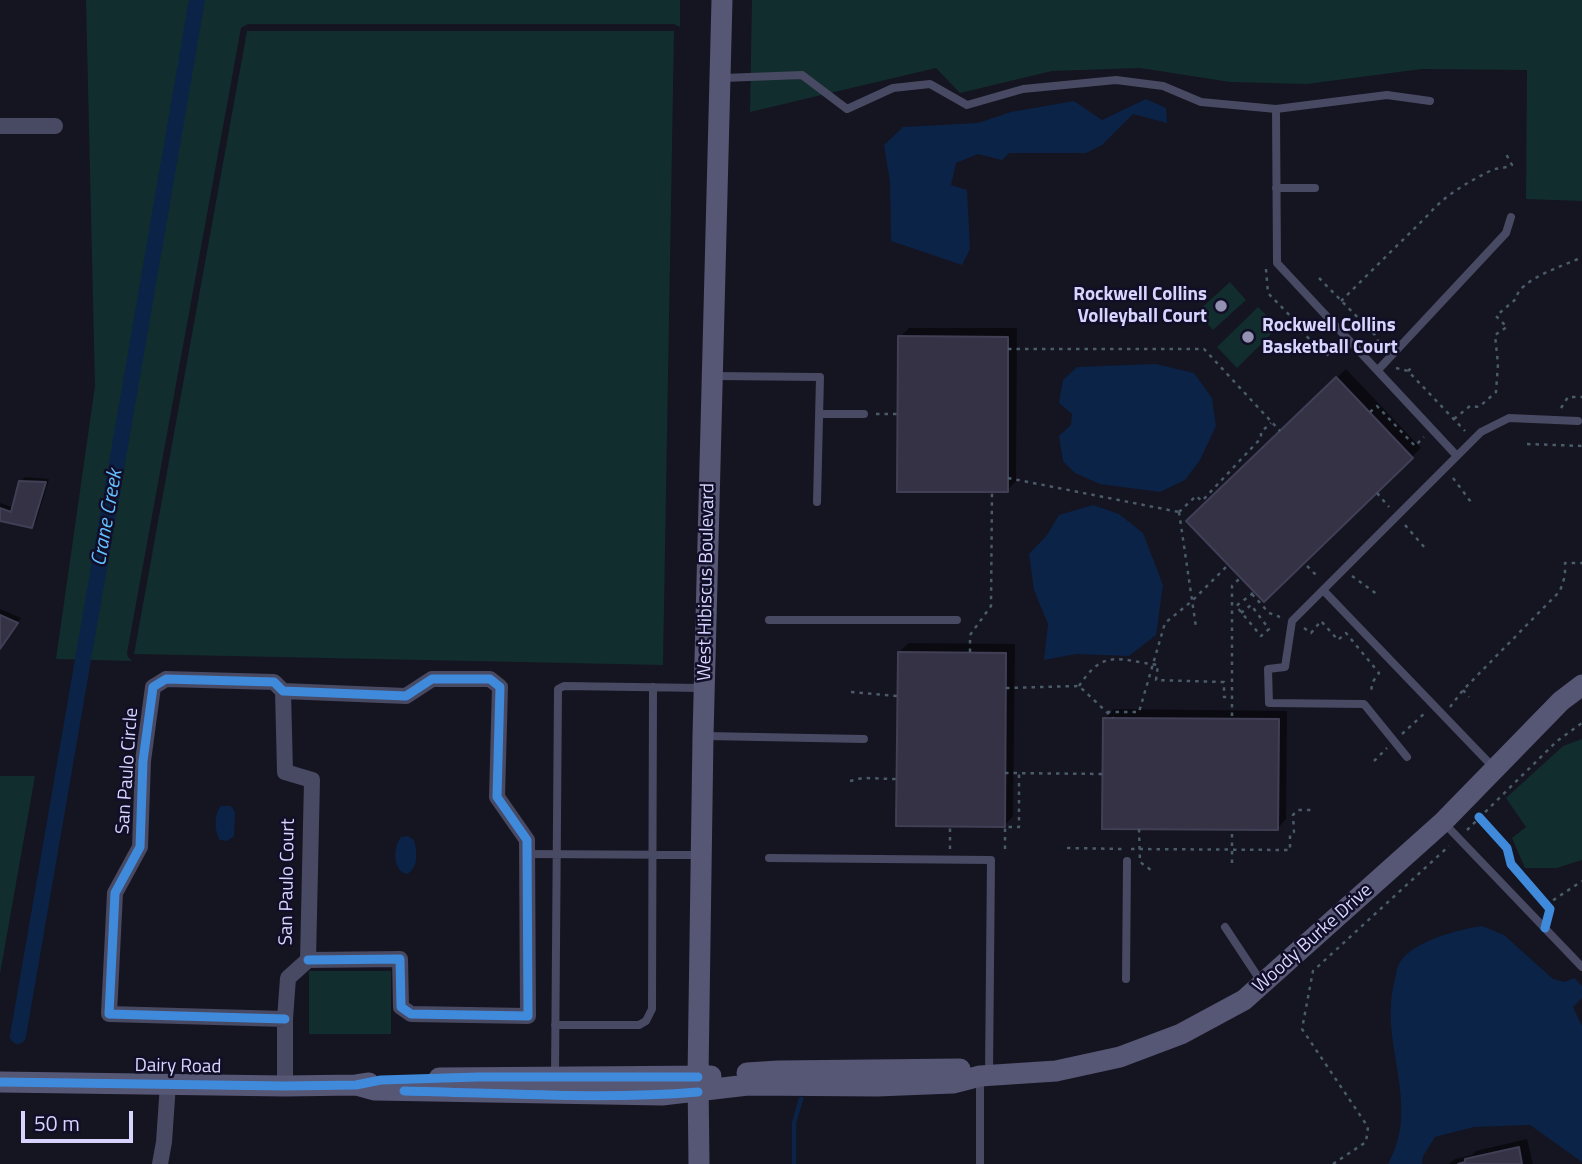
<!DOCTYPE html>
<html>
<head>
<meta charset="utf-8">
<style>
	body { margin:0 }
	#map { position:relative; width:1582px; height:1164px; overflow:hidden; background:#151421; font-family:"Titillium Web",sans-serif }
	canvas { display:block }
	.scale { position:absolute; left:21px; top:1111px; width:112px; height:32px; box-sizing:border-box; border:4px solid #d7d5ff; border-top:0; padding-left:9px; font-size:21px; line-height:24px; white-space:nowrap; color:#d7d5ff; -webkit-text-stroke:5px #110e27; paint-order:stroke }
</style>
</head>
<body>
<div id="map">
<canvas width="1582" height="1164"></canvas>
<div class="scale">50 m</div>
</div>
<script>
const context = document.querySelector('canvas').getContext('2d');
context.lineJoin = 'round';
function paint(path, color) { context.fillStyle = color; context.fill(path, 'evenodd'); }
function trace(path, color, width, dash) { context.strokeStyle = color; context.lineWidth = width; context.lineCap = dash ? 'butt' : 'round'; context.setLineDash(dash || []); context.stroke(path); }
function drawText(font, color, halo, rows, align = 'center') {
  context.font = font + ' "Titillium Web",sans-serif'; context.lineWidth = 5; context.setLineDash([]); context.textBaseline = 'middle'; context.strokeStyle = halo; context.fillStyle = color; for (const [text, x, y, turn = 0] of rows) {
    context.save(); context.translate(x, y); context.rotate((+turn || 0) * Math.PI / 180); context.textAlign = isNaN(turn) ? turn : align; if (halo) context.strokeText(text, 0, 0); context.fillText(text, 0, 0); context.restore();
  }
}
const green = new Path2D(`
	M86 0H680V27L674 24H248L241 28 127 653 128 657 132 661 56 659 95 386Z
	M752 0H1582V201L1526 199 1527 70 1422 69 1307 84 1230 82 1140 68 1052 71 960 93 936 68 750 112Z
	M247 31H674L663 665 134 654Z
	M1230 282 1246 300 1213 330 1197 312Z
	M1258 307 1278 327 1237 368 1217 347Z
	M1582 739V860L1557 868H1525L1512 838 1526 827 1506 798 1563 746Z
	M0 776H35L0 974Z
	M309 971H391V1034H309Z`);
const water = new Path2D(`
	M1146 99 1166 108 1167 123 1133 114 1102 145 1086 153H1009L1002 160 978 154 956 163 951 185 967 190 970 249 962 265 891 241 890 182 884 145 903 127 978 123 1011 112 1074 101 1102 120Z
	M1156 364 1194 373 1212 398 1216 426 1200 460 1185 480 1160 492 1100 484 1075 473 1063 461 1059 436 1071 425 1072 414 1059 403 1063 380 1077 367Z
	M1093 505 1119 514 1143 533 1163 585 1156 635 1129 656 1076 654 1044 660 1048 624 1034 590 1029 554 1047 535 1059 515Z
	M221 806H231L235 812 234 836 227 841 220 840C214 832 214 813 221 806Z
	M408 836 414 840C417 851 419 868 407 874 392 871 393 847 401 837Z
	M1482 926 1504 935 1553 979 1565 982 1574 978 1582 986V998L1573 1007 1582 1026V1162L1530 1125 1474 1127 1435 1137 1423 1156 1422 1164H1388C1422 1104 1379 1046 1394 983 1396 977 1396 968 1400 962 1413 941 1460 929 1482 926Z`);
const shadow = new Path2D(`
	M909 328H1017L1016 481 1007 490 900 337Z
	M1346 369 1421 448 1264 600 1189 521Z
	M25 477 49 479 36 522 31 526 0 519V503L14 508 21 482Z
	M0 609 21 618 0 649Z
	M909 643 1015 644 1013 816 1004 826 899 652Z
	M1114 709 1287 711 1286 819 1277 829 1105 718Z
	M1527 1139 1533 1164H1449L1455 1159 1472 1155 1476 1151Z`);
const stream = new Path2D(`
	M794 1164V1123L801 1099`);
const canal = new Path2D(`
	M18 1036 197 0`);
const building = new Path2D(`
	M898 336 1008 337V492H897Z
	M1336 377 1413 458 1264 602 1186 521Z
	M19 481 46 482 32 528 0 521V508L11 512Z
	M0 615 18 623 0 649Z
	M898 652 1006 653 1005 827 896 826Z
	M1103 718 1279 719 1278 830 1102 829Z
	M1519 1147 1522 1164H1458L1465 1162V1159Z`);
const path = new Path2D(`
	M1266 269 1268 293 1299 325 1297 328 1329 356
	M1319 278 1375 335 1382 349
	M1341 301 1429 214C1445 195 1468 182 1490 171 1497 167 1505 169 1512 165L1506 154
	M1008 349H1204L1280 431
	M1396 368 1408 371 1465 431
	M1408 371 1414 365
	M1561 408 1568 397H1582
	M1370 412 1377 406 1415 446 1424 437
	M876 414H898
	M1454 419 1470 406 1479 407 1496 392 1498 364 1495 335 1507 327 1496 316 1516 299C1518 280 1563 266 1580 258
	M1527 444 1582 446
	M1008 478 1179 512
	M1453 478 1471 502
	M1377 493 1389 507
	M1179 512 1196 496 1202 501 1261 438V432L1271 423
	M1179 512 1196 627
	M1405 525 1425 548
	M1307 566 1319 578
	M1352 576 1378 595
	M1252 594 1269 613 1280 617
	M1241 613 1251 605 1269 629 1261 636 1236 606 1252 594V591
	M1304 628 1311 633 1321 621 1338 640 1346 633 1379 673 1372 683 1371 694
	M970 652V635L991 606 992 492
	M1079 686C1104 648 1118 660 1158 665L1156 680 1224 682V697H1232
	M1006 688 1079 686 1113 718
	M1463 690 1469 697
	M851 692 897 696
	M1450 707 1463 690 1560 591 1565 576V563H1582
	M1107 712H1139L1165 623 1192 601 1228 565
	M1232 716V586L1239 579
	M1402 734 1426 712
	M1374 761 1387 748
	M1005 773 1103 774
	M850 781 863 778 896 779
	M1139 829 1140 862 1151 870
	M1467 830 1557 741 1582 723
	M1067 848 1124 849
	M950 849V827
	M1005 849V827H1019V773
	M1131 849 1290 850V834L1294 832 1293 815 1298 810H1312
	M1232 863V830
	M1546 905 1582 881
	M1333 1164 1366 1142 1368 1127 1302 1029 1313 971 1449 846`);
const lane = new Path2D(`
	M723 78 802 75 847 109 893 88 930 84 967 105 1023 89 1116 80 1163 86 1201 102 1276 109 1387 95 1430 101
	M1276 109 1277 263 1457 456
	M1276 188H1315
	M1378 370 1506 233 1511 217
	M715 376 820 377 817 502
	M820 414H864
	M1323 590 1493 767
	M769 620H957
	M706 736 864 739
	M1407 757 1364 704 1269 703 1268 669 1285 667 1292 621 1481 432 1509 418 1578 421
	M1444 823 1582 967
	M527 854 699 855
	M769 858 991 860 989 1073
	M1225 927 1262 983
	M1126 979 1127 861
	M555 1025H639L646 1021 652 1009 653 687
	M555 1077 558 689 564 686 702 688
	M980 1164V1079`);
const street = new Path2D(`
	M0 126H55
	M283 691 285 772 312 780 308 960 288 978 285 1019V1086
	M285 1019 109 1014 115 893 140 847 143 761 153 687 166 679 274 682 283 691 406 696 432 679H490L500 687 497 797 527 840 528 1016 411 1014 401 1007 400 959 308 960
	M160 1164 164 1142 168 1084`);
const secondary = new Path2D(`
	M747 1073 778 1071 960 1069
	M439 1078 711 1076
	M0 1082 285 1086 356 1085 369 1083
	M356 1085 374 1090 662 1095 748 1085 877 1086 953 1083 980 1076 1056 1071 1120 1057 1181 1034 1244 1000 1443 822 1561 701 1582 685
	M699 1164 698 1077 703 736 722 0`);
const cycleway = new Path2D(`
	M1479 817 1507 848 1511 864 1550 909 1545 928
	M285 1019 109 1014 115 893 140 847 143 761 153 687 166 679 274 682 283 691 406 696 432 679H490L500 687 497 797 527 840 528 1016 411 1014 401 1007 400 959 308 960
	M0 1082 285 1086 356 1085 381 1080 478 1077H698
	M404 1091C502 1093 601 1100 698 1092`);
const markers = [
	[1221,306,7,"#9391b1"],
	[1248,337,7,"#9391b1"]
];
const poiNames = [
	["Rockwell Collins",1207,295],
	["Volleyball Court",1207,317],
	["Rockwell Collins",1262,326,"left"],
	["Basketball Court",1262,348,"left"]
];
const streetNames = [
	["West Hibiscus Boulevard",707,582,-89],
	["San Paulo Circle",128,771,-86],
	["San Paulo Court",288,882,-89],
	["Woody Burke Drive",1313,939,-42],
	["Dairy Road",178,1067,1]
];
const waterNames = [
	["Crane Creek",108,518,-80]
];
paint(green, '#122d2d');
paint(water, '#0b2347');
paint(shadow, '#0007');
trace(stream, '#0b2347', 4.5);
trace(canal, '#0b2347', 16);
paint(building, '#343244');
trace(building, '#413f56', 2);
trace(path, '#4a5b69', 2.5, [3.5, 5]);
trace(lane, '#484962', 8);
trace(street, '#484962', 16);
trace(secondary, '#565675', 21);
trace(cycleway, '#408adc', 9);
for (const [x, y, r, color] of markers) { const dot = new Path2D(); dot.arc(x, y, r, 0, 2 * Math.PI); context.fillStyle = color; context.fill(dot); trace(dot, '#110e27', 2.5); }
drawText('bold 19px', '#d7d5ff', '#110e27', poiNames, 'right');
drawText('19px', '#d7d5ff', '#110e27', streetNames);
drawText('italic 21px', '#63bfff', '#110e27', waterNames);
</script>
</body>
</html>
